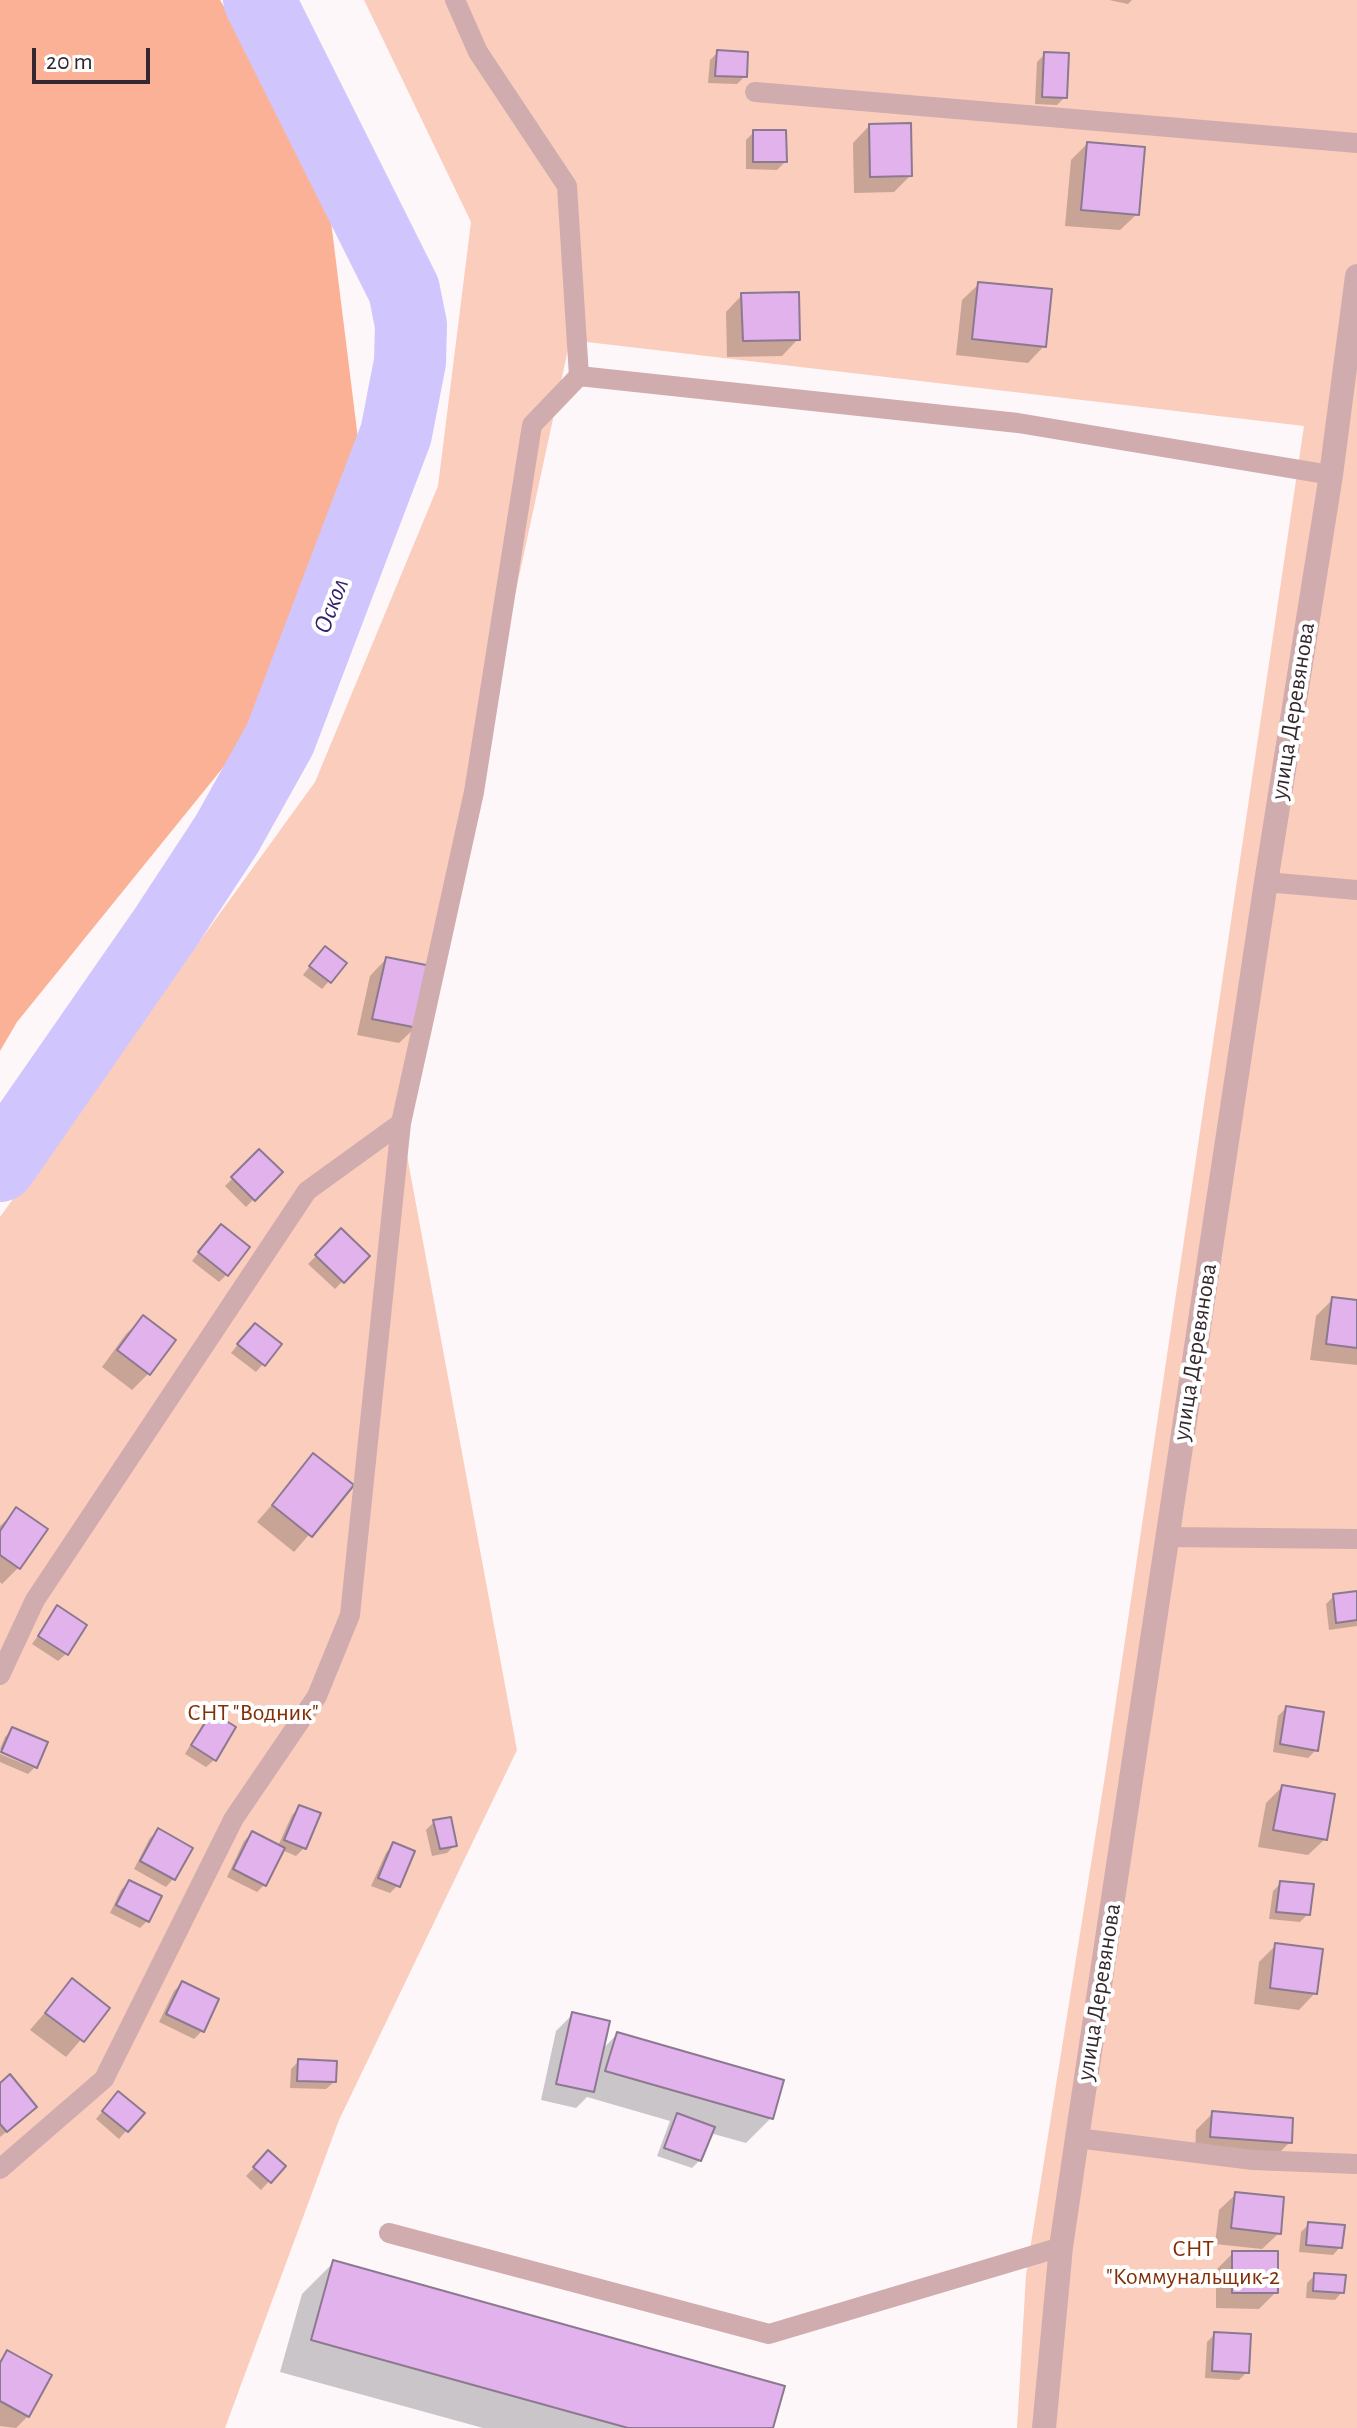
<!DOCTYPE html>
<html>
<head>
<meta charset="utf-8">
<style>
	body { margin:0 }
	#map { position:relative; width:1357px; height:2428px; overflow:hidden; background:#fdf7fa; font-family:"Alegreya Sans",sans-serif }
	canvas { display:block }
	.scale { position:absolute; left:32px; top:48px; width:118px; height:36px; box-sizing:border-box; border:4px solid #34282e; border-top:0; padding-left:10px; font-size:24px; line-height:28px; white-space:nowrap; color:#34282e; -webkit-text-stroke:6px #fff; paint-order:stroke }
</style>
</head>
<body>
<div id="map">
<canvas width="1357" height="2428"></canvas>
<div class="scale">20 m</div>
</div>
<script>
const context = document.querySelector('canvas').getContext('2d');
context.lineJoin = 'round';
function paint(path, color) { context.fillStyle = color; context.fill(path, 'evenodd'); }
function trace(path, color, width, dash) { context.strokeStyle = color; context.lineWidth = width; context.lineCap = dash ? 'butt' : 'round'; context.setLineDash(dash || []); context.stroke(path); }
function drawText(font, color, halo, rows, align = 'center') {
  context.font = font + ' "Alegreya Sans",sans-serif'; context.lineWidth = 8; context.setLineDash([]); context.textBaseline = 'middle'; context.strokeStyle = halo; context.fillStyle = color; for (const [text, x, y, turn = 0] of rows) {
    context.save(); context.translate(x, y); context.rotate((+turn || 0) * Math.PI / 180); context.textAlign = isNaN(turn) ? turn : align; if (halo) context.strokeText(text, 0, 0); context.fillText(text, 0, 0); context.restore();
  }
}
const green = new Path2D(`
	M364 0H1357V2428H1017L1026 2275 1106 1769 1304 426 570 340 401 1123 517 1750 339 2120 225 2428H0V1217L315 782 438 486 471 222Z`);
const forest = new Path2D(`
	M0 0H220L326 181 365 495 251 733 17 1022 0 1051Z`);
const shadow = new Path2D(`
	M1109 0H1132L1128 4Z
	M718 52 745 76 737 84 708 83 710 60Z
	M1045 54 1065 97 1057 105 1035 104 1037 62Z
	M869 126 910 176 894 192 854 193 853 143Z
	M754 132 785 162 777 170 746 169V140Z
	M1087 144 1137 214 1120 230 1065 226 1071 160Z
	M979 284 1044 346 1028 363 956 355 962 300Z
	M742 295 798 339 782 356 727 357 726 312Z
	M317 957 329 981 322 989 303 975Z
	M386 959 416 1027 399 1043 357 1035 370 976Z
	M259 1152 280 1172 246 1207 225 1186Z
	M341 1231 367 1256 335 1289 308 1264Z
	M213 1234 226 1275 219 1282 192 1261Z
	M1332 1300 1357 1302V1365L1310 1360 1316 1316Z
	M143 1318 149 1373 132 1390 102 1367 126 1334Z
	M247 1333 263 1364 256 1372 231 1353Z
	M314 1456 351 1486 294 1552 257 1522Z
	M17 1510 19 1567 2 1584 0 1582V1526Z
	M1357 1593V1626L1329 1630 1326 1604 1334 1596Z
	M58 1608 66 1654 58 1661 32 1644Z
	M1286 1708 1316 1750 1308 1758 1273 1752 1278 1716Z
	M212 1714 214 1760 206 1767 185 1754 204 1722Z
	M13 1729 35 1764 0 1749 5 1737Z
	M0 1754 34 1768 28 1774 0 1762Z
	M1282 1787 1325 1839 1308 1855 1258 1847 1266 1803Z
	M300 1807 304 1848 296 1856 282 1850 264 1885 257 1892 227 1877 244 1841 252 1833 278 1846 292 1815Z
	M434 1822 455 1845 447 1853 432 1856 426 1830Z
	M158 1831 173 1879 166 1887 134 1869 150 1838Z
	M393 1845 398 1885 390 1893 371 1886 386 1853Z
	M129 1882 147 1921 140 1928 110 1913 121 1890Z
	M1281 1883 1308 1914 1300 1922 1269 1919 1273 1891Z
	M1276 1945 1315 1993 1299 2010 1254 2004 1259 1962Z
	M72 1981 108 2008 66 2057 30 2030Z
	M182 1983 202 2031 194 2039 159 2022 174 1991Z
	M572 2015 602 2050 617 2034 771 2118 746 2143 710 2133 700 2160 692 2168 657 2156 670 2121 587 2097 576 2108 541 2100 556 2031Z
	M299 2061 334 2082 326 2089 290 2088 291 2069Z
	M0 2085 27 2115 0 2137Z
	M111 2101 142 2113 119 2139 96 2119Z
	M1213 2113 1290 2142 1273 2159 1195 2153 1196 2130Z
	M268 2153 283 2166 261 2190 246 2176Z
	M1236 2194 1279 2233 1262 2249 1215 2244 1219 2210Z
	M1309 2224 1340 2247 1333 2255 1299 2252 1301 2232Z
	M1233 2253 1276 2292 1259 2309 1216 2308V2270Z
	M334 2262 771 2428H483L280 2372 302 2294Z
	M1315 2275 1342 2292 1335 2300 1306 2298 1307 2283Z
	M1215 2334 1247 2372 1239 2380 1205 2378 1207 2342Z
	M7 2353 28 2416 16 2428 0 2426V2360Z`);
const river = new Path2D(`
	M0 1166 166 927 227 834 280 739 396 434 410 362 411 325 404 290 259 0`);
const building = new Path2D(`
	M717 50 748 52 747 77 715 76Z
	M1044 52 1069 53 1067 98 1042 97Z
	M911 123 912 176 870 177 869 124Z
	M753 130H786L787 162H753Z
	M1087 142 1145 147 1139 215 1081 210Z
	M978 282 1052 289 1046 347 972 339Z
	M799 292 800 340 743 341 741 293Z
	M325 946 347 963 331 983 309 966Z
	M386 957 431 966 418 1028 372 1019Z
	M259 1149 283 1172 255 1201 231 1177Z
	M221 1224 250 1247 228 1276 198 1252Z
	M341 1228 370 1256 344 1283 315 1255Z
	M1332 1297 1357 1300V1348L1326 1344Z
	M143 1315 176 1340 150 1375 117 1350Z
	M255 1323 282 1344 265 1366 237 1344Z
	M313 1453 354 1485 312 1537 272 1505Z
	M16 1507 48 1529 20 1569 0 1555V1531Z
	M1357 1591V1620L1336 1623 1333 1594Z
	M57 1605 87 1625 68 1655 38 1636Z
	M1286 1706 1324 1712 1318 1751 1280 1744Z
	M212 1712 236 1727 216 1761 191 1745Z
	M12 1727 48 1742 37 1768 1 1752Z
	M1282 1785 1335 1794 1327 1840 1273 1830Z
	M299 1805 321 1813 306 1849 284 1840Z
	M451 1817 457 1846 440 1849 433 1820Z
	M158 1828 193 1848 175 1880 140 1861Z
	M252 1831 285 1848 266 1886 233 1869Z
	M393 1842 415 1851 400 1887 378 1878Z
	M129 1880 162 1896 149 1922 116 1905Z
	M1280 1881 1314 1884 1310 1915 1276 1912Z
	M1275 1943 1323 1949 1317 1994 1270 1988Z
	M72 1978 110 2008 84 2042 45 2013Z
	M182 1981 219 1999 204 2032 166 2014Z
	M572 2012 610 2021 594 2092 556 2084Z
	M617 2032 784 2080 773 2119 605 2071Z
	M298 2059 337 2061 336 2082 297 2081Z
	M10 2074 37 2107 7 2132 0 2124V2083Z
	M118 2091 145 2113 128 2132 102 2111Z
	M1212 2111 1293 2118 1292 2143 1210 2137Z
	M677 2113 715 2127 701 2161 664 2148Z
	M268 2150 286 2166 271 2183 253 2167Z
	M1235 2192 1284 2197 1281 2234 1231 2228Z
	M1308 2222 1345 2225 1342 2248 1306 2245Z
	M1232 2251H1278V2293H1232Z
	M333 2260 785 2386 773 2428H628L311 2340Z
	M1314 2273 1346 2275 1344 2293 1313 2291Z
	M1214 2332 1251 2334 1249 2373 1212 2371Z
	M7 2350 52 2375 29 2417 0 2401V2363Z`);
const lane = new Path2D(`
	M755 92 1357 143
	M579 376 1018 423 1331 475
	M1266 882 1357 890
	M1167 1537 1357 1539
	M0 1675 35 1600 307 1191 401 1123
	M1077 2138 1253 2160 1357 2164
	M0 2169 104 2079 234 1818 317 1696 350 1615 401 1123 474 792 532 425 579 376 567 186 478 52 455 0
	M389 2233 769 2334 1061 2247`);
const street = new Path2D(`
	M1044 2428 1061 2247 1077 2138 1266 882 1331 475 1357 276`);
const streetNames = [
	["улица Деревянова",1293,711,-81],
	["улица Деревянова",1195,1352,-81],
	["улица Деревянова",1099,1992,-81]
];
const parkNames = [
	["СНТ \"Водник\"",253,1713],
	["СНТ",1193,2249],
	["\"Коммунальщик-2",1193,2277]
];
const waterNames = [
	["Оскол",331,606,-69]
];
paint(green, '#facdbd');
paint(forest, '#fbb196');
paint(shadow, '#0003');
trace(river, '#d0c6fd', 72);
paint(building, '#e1b2ec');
trace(building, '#8c7990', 2);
trace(lane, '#d0acae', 20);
trace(street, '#d0acae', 24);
drawText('24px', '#34282e', '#fff', streetNames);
drawText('24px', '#822e06', '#fff', parkNames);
drawText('italic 26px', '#381f6b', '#fff', waterNames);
</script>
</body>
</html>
